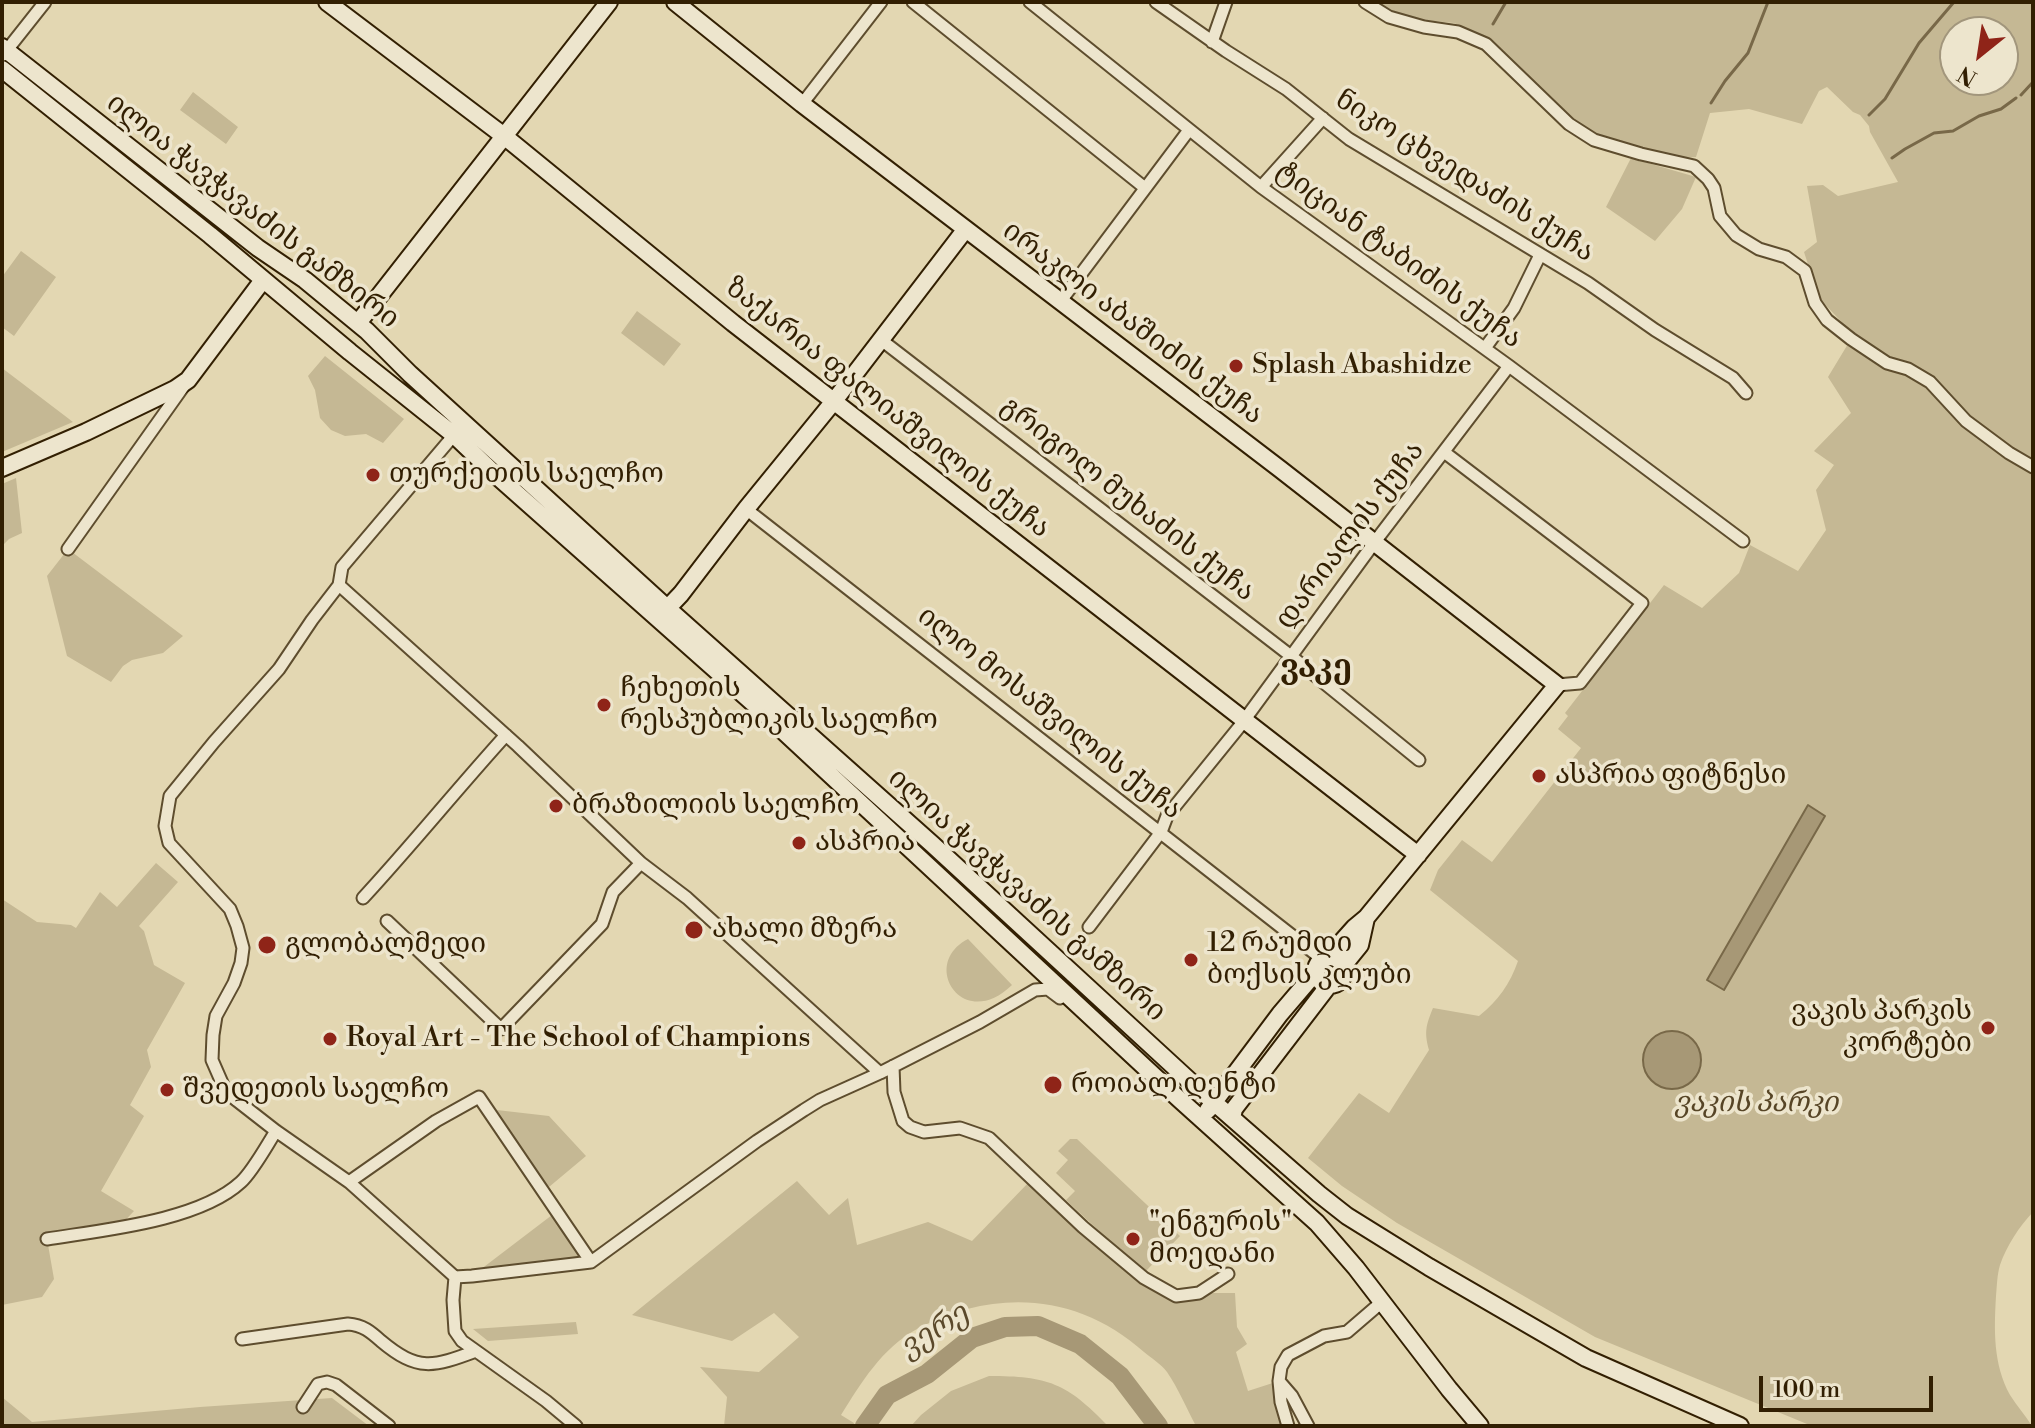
<!DOCTYPE html>
<html>
<head>
<meta charset="utf-8">
<style>
	body { margin:0 }
	#map { position:relative; width:2035px; height:1428px; overflow:hidden; background:#e3d7b2; font-family:"Libre Bodoni",serif }
	canvas { display:block }
	.frame { position:absolute; inset:0; border:4px solid #321f02; pointer-events:none }
	.north { position:absolute; left:1939px; top:16px; width:80px; height:80px; box-sizing:border-box; background:#ede5cd; border:2px solid #a2967c; border-radius:50%; rotate:210deg; font-size:22px; font-weight:700; line-height:32px; text-align:center; color:#321f02 }
	.north::after { content:''; display:block; margin:auto; width:28px; height:36px; background:#8f2418; clip-path:polygon(50% 0,100% 100%,50% 72%,0 100%) }
	.scale { position:absolute; left:1759px; top:1376px; width:174px; height:36px; box-sizing:border-box; border:4px solid #321f02; border-top:0; padding-left:10px; font-size:24px; line-height:28px; white-space:nowrap; color:#321f02; -webkit-text-stroke:6px #ede5cd; paint-order:stroke }
</style>
</head>
<body>
<div id="map">
<canvas width="2035" height="1428"></canvas>
<div class="frame"></div>
<div class="north">N</div>
<div class="scale">100 m</div>
</div>
<script>
const context = document.querySelector('canvas').getContext('2d');
context.lineJoin = 'round';
function paint(path, color) { context.fillStyle = color; context.fill(path, 'evenodd'); }
function trace(path, color, width, dash) { context.strokeStyle = color; context.lineWidth = width; context.lineCap = dash ? 'butt' : 'round'; context.setLineDash(dash || []); context.stroke(path); }
function drawText(font, color, halo, rows, align = 'center') {
  context.font = font + ' "Libre Bodoni","Noto Serif Georgian",serif'; context.lineWidth = 7; context.setLineDash([]); context.textBaseline = 'middle'; context.strokeStyle = halo; context.fillStyle = color; for (const [text, x, y, turn = 0] of rows) {
    context.save(); context.translate(x, y); context.rotate((+turn || 0) * Math.PI / 180); context.textAlign = isNaN(turn) ? turn : align; if (halo) context.strokeText(text, 0, 0); context.fillText(text, 0, 0); context.restore();
  }
}
const green = new Path2D(`
	M1373 2H2033V1212C2019 1227 2007 1245 2000 1265 1997 1275 1997 1286 1996 1296 1994 1330 1993 1364 2010 1395 2017 1406 2025 1415 2032 1426H1812L1595 1337 1397 1223 1342 1186 1308 1158 1359 1093 1389 1113 1429 1050C1424 1032 1426 1025 1433 1008L1479 1016C1498 1001 1510 984 1518 961L1430 890 1438 870 1462 840 1492 862 1581 748 1558 729 1568 716 1565 713 1664 585 1702 608 1739 573 1750 545 1798 571 1826 530 1816 490 1834 465 1814 451 1851 413 1828 377 1851 339 1888 358 1851 332 1819 298 1804 252 1817 242 1807 186 1823 185 1838 196 1898 182 1870 132 1869 126 1860 115 1853 112 1827 87 1819 91 1802 124 1749 109 1710 113 1696 157 1681 158 1602 138 1583 127 1494 42 1454 23 1413 19ZM1955 32H2003V80H1955Z
	M193 92 238 127 226 144 180 110Z
	M1631 158 1696 177 1682 209 1655 241 1606 207Z
	M21 251 56 277 14 336 2 327V277Z
	M637 311 681 344 664 366 621 333Z
	M325 356 404 419 383 443 366 434 345 436 331 430 320 418 315 390 308 376Z
	M2 368 73 422 2 452Z
	M16 478 22 533 9 539 2 546V484Z
	M68 549 183 636 163 653 132 660 123 666 111 682 67 656 47 576Z
	M156 863 178 882 139 926 144 931 154 965 185 983 147 1050 151 1067 130 1105 144 1116 101 1191 134 1211 119 1227 47 1239 54 1279 42 1297 2 1305V899L37 922 71 925 76 928 100 892 117 907Z
	M968 939 1012 985C963 1033 919 964 968 939Z
	M488 1109 549 1116 586 1156 543 1192Z
	M1070 1139H1077L1180 1236 1144 1273 1066 1200 1075 1191 1056 1173 1068 1160 1058 1151Z
	M797 1181 829 1215 848 1198 857 1245 928 1222 972 1241 1030 1181 1076 1226 1176 1296 1199 1293H1235L1237 1327 1247 1344 1236 1352 1248 1391 1279 1381 1288 1426H1196C1187 1409 1178 1388 1167 1372 1161 1364 1151 1358 1144 1352 1078 1293 994 1288 917 1329 882 1348 861 1383 841 1415L854 1423 853 1426H724L727 1397 700 1367 759 1372 799 1337 774 1313 732 1341 632 1315Z
	M556 1212 591 1262 472 1276Z
	M576 1322 578 1334 488 1341 473 1329Z
	M989 1376C1048 1376 1067 1383 1108 1426H911L921 1415 951 1391Z
	M2 1397 32 1422 200 1407 332 1398 369 1426H2Z`);
const water = new Path2D(`
	M1808 805 1825 816 1724 990 1707 980Z
	M1643 1060a29 29 0 1 1 58 0a29 29 0 1 1-58 0Z`);
const stream = new Path2D(`
	M1493 24 1506 2
	M2021 95 2033 82
	M1711 103 1725 81 1748 53 1768 2
	M1869 115 1885 99 1919 43 1954 2
	M1892 158 1905 149 1934 133 1953 131 1979 116 2001 109 2016 98`);
const river = new Path2D(`
	M865 1426 887 1395 927 1374 972 1338 1005 1327 1038 1326 1080 1344 1120 1376 1158 1426`);
const street = new Path2D(`
	M913 2 1145 188
	M1030 2 1261 187 1509 366 1743 541
	M1156 2 1226 51 1286 89 1349 139 1588 283 1655 330 1733 378 1746 393
	M1365 2 1389 17 1424 27 1458 32 1486 44 1569 124 1594 140 1641 154 1694 166 1708 179 1714 188 1720 216 1736 235 1759 249 1786 257 1805 271 1815 303 1827 320 1851 339 1887 363 1908 369 1930 382 1966 421 2009 453 2033 467
	M1212 42 1226 2
	M3 55 45 2
	M802 104 881 2
	M1261 187 1323 118
	M1060 302 1189 130
	M880 339 1291 656 1419 760
	M1485 348 1514 308 1540 255
	M454 435 342 567 339 585 312 620 279 669 214 742 170 796 165 826 169 843 230 909 237 926 243 948 241 963 234 983 216 1016 213 1035 212 1060 226 1092 276 1131 349 1182 455 1277 472 1276 591 1262 757 1141 804 1110 820 1100 880 1073 980 1022 1035 990 1048 989 1060 998
	M1444 452 1642 603 1580 683 1557 685
	M746 509 1322 959
	M68 549 183 387
	M339 585 518 746 641 863 687 898 880 1073
	M363 898C412 845 457 789 506 735
	M387 921 501 1029 602 924 613 892 641 863
	M1089 927 1161 832 1167 816 1240 726 1374 543 1509 366
	M893 1066 894 1092 903 1121 910 1127 924 1132 960 1128 989 1138 1083 1227 1144 1278 1176 1296 1199 1293 1228 1274
	M349 1182 436 1121 479 1097 591 1262
	M47 1239C103 1230 199 1221 241 1182 253 1171 267 1145 276 1131
	M455 1277 453 1300 455 1331 462 1341 546 1401 576 1426
	M242 1339 348 1324C363 1325 371 1332 381 1341 418 1372 433 1367 476 1351
	M1279 1381 1281 1402 1288 1426
	M303 1407 318 1384 327 1382 336 1385 389 1426
	M1308 1426 1292 1396 1279 1381 1281 1367 1288 1355 1324 1336 1347 1332 1383 1301`);
const secondary = new Path2D(`
	M327 2 504 136 733 323 1418 855
	M675 2 802 104 1280 469 1557 685 1366 918 1354 928 1329 956
	M2 47 258 248 305 280 367 331 410 374 667 608 932 844 1193 1084 1319 1194 1347 1216 1429 1267 1586 1358 1740 1426
	M2 69 210 235 350 352 454 435 497 476 753 703 1179 1099 1317 1223 1356 1268 1449 1389 1480 1426
	M358 323 609 2
	M2 468 86 432 175 389 188 380 263 280
	M662 614 681 594 746 509 834 401 965 230
	M1316 971a14 14 0 1 1 28 0a14 14 0 1 1-28 0Z
	M1343 966 1360 945 1366 918
	M1208 1110 1280 1014 1315 973
	M1232 1118 1234 1109 1329 985`);
const markers = [
	[1236,366,8,"#8f2418"],
	[373,475,8,"#8f2418"],
	[604,705,8,"#8f2418"],
	[1539,776,8,"#8f2418"],
	[556,806,8,"#8f2418"],
	[799,843,8,"#8f2418"],
	[694,930,10,"#8f2418"],
	[267,945,10,"#8f2418"],
	[1191,960,8,"#8f2418"],
	[1988,1028,8,"#8f2418"],
	[330,1039,8,"#8f2418"],
	[1053,1085,10,"#8f2418"],
	[167,1090,8,"#8f2418"],
	[1133,1239,8,"#8f2418"]
];
const streetNames = [
	["ნიკო ცხვედაძის ქუჩა",1464,177,32],
	["ილია ჭავჭავაძის გამზირი",252,212,38],
	["ტიციან ტაბიძის ქუჩა",1398,256,36],
	["ირაკლი აბაშიძის ქუჩა",1132,324,37],
	["ზაქარია ფალიაშვილის ქუჩა",887,409,38],
	["გრიგოლ მუხაძის ქუჩა",1127,500,38],
	["დარიალის ქუჩა",1351,536,-53],
	["ილო მოსაშვილის ქუჩა",1049,714,38],
	["ილია ჭავჭავაძის გამზირი",1026,896,42]
];
const poiNames = [
	["Splash Abashidze",1252,366],
	["თურქეთის საელჩო",389,475],
	["ჩეხეთის",620,689],
	["რესპუბლიკის საელჩო",620,721],
	["ასპრია ფიტნესი",1555,776],
	["ბრაზილიის საელჩო",572,806],
	["ასპრია",815,843],
	["ახალი მზერა",712,930],
	["12 რაუმდი",1207,944],
	["ბოქსის კლუბი",1207,976],
	["გლობალმედი",285,945],
	["ვაკის პარკის",1972,1012,"right"],
	["კორტები",1972,1044,"right"],
	["Royal Art - The School of Champions",346,1039],
	["როიალ დენტი",1071,1085],
	["შვედეთის საელჩო",183,1090],
	["\"ენგურის\"",1149,1223],
	["მოედანი",1149,1255]
];
const parkNames = [
	["ვაკის პარკი",1756,1104]
];
const waterNames = [
	["ვერე",935,1332,-32]
];
const quarterNames = [
	["ვაკე",1316,669]
];
paint(green, '#c5b894');
paint(water, '#a79876');
trace(water, '#786848', 2);
trace(stream, '#786848', 3);
trace(river, '#a79876', 20);
trace(street, '#5e4d2e', 15);
trace(secondary, '#321f02', 20);
trace(street, '#ede5cd', 11);
trace(secondary, '#ede5cd', 16);
for (const [x, y, r, color] of markers) { const dot = new Path2D(); dot.arc(x, y, r, 0, 2 * Math.PI); context.fillStyle = color; context.fill(dot); trace(dot, '#ede5cd', 3); }
drawText('28px', '#321f02', '#ede5cd', streetNames);
drawText('28px', '#321f02', '#ede5cd', poiNames, 'left');
drawText('italic 28px', '#574526', '#ede5cd', parkNames);
drawText('italic 30px', '#5b492b', '#ede5cd', waterNames);
drawText('bold 32px', '#321f02', '#ede5cd', quarterNames);
</script>
</body>
</html>
